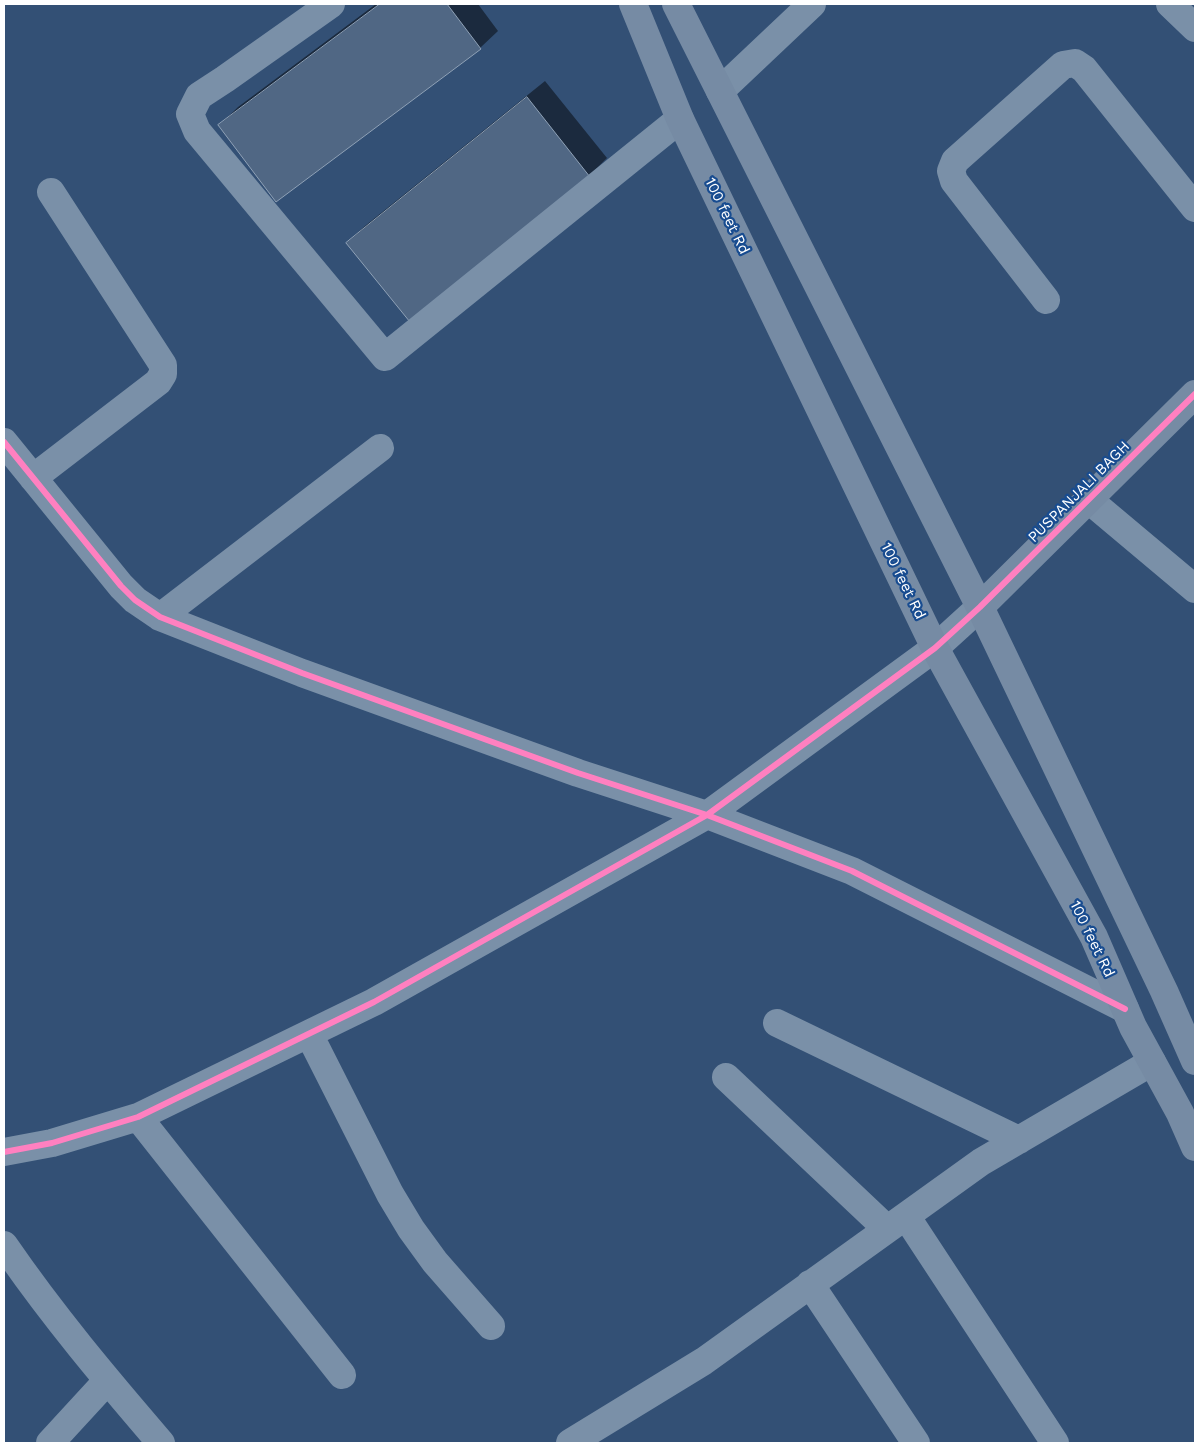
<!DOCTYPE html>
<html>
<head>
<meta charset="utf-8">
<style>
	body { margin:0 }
	#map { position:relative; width:1199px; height:1447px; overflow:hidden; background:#335075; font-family:"Work Sans",sans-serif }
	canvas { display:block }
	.frame { position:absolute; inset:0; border:5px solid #fff; pointer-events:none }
</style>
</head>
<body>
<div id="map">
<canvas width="1199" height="1447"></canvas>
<div class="frame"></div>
</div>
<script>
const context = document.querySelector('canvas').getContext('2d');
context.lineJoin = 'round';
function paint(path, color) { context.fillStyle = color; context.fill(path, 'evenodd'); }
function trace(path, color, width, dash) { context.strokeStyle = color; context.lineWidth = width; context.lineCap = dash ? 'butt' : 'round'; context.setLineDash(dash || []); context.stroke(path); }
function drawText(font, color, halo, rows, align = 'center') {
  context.font = font + ' "Work Sans",sans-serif'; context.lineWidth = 4.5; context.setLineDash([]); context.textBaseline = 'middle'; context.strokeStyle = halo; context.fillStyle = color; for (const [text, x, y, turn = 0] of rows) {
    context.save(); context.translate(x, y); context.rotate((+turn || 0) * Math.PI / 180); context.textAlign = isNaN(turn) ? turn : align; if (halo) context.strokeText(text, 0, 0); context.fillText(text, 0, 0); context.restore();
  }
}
const shadow = new Path2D(`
	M376 4H478L498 31 480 48 220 125 238 107Z
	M545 81 607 158 589 176 347 243 365 226Z`);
const building = new Path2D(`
	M380 4H447L481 49 276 202 218 125Z
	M527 97 590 177 410 322 346 243Z`);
const street = new Path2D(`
	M331 4 225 79 199 96 190 114 197 131 385 357 680 119
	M1170 4 1195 28
	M720 91 812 4
	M1046 300 954 181 951 171 955 161 1063 65 1075 63 1084 69 1195 208
	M4 442 121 586 135 600 160 617 302 673 578 773 707 815 852 871 1125 1009
	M33 478 158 382 163 374V365L51 192
	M1089 500 1195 589
	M160 617 380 448
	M777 1023 1019 1140
	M309 1034 390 1194 411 1229 435 1262 491 1326
	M726 1077 887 1229
	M138 1117 342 1375
	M4 1152 52 1143 138 1117 374 1002 707 815 935 648 980 607
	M906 1216 1055 1443
	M4 1245C52 1315 106 1379 161 1443
	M810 1284 916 1443
	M50 1443 107 1381
	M570 1443 704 1361 981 1162 1152 1062`);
const secondary = new Path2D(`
	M633 4 680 119 935 648 1094 937 1133 1027 1180 1113 1195 1147
	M676 4 980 607 1164 991 1195 1061
	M980 607 1195 394`);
const cycleway = new Path2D(`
	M4 442 121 586 135 600 160 617 302 673 578 773 707 815 852 871 1125 1009
	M4 1152 52 1143 138 1117 374 1002 707 815 935 648 980 607 1195 394`);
const streetNames = [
	["100 feet Rd",727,216,64],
	["PUSPANJALI BAGH",1079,492,-45],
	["100 feet Rd",903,581,64],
	["100 feet Rd",1092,939,64]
];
paint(shadow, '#0007');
paint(building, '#506784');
trace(building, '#8fa1b6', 1);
trace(street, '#7a90a8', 28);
trace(secondary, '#768ba4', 28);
trace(cycleway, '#ff80c0', 6);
drawText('15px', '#fff', '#184c90', streetNames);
</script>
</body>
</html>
